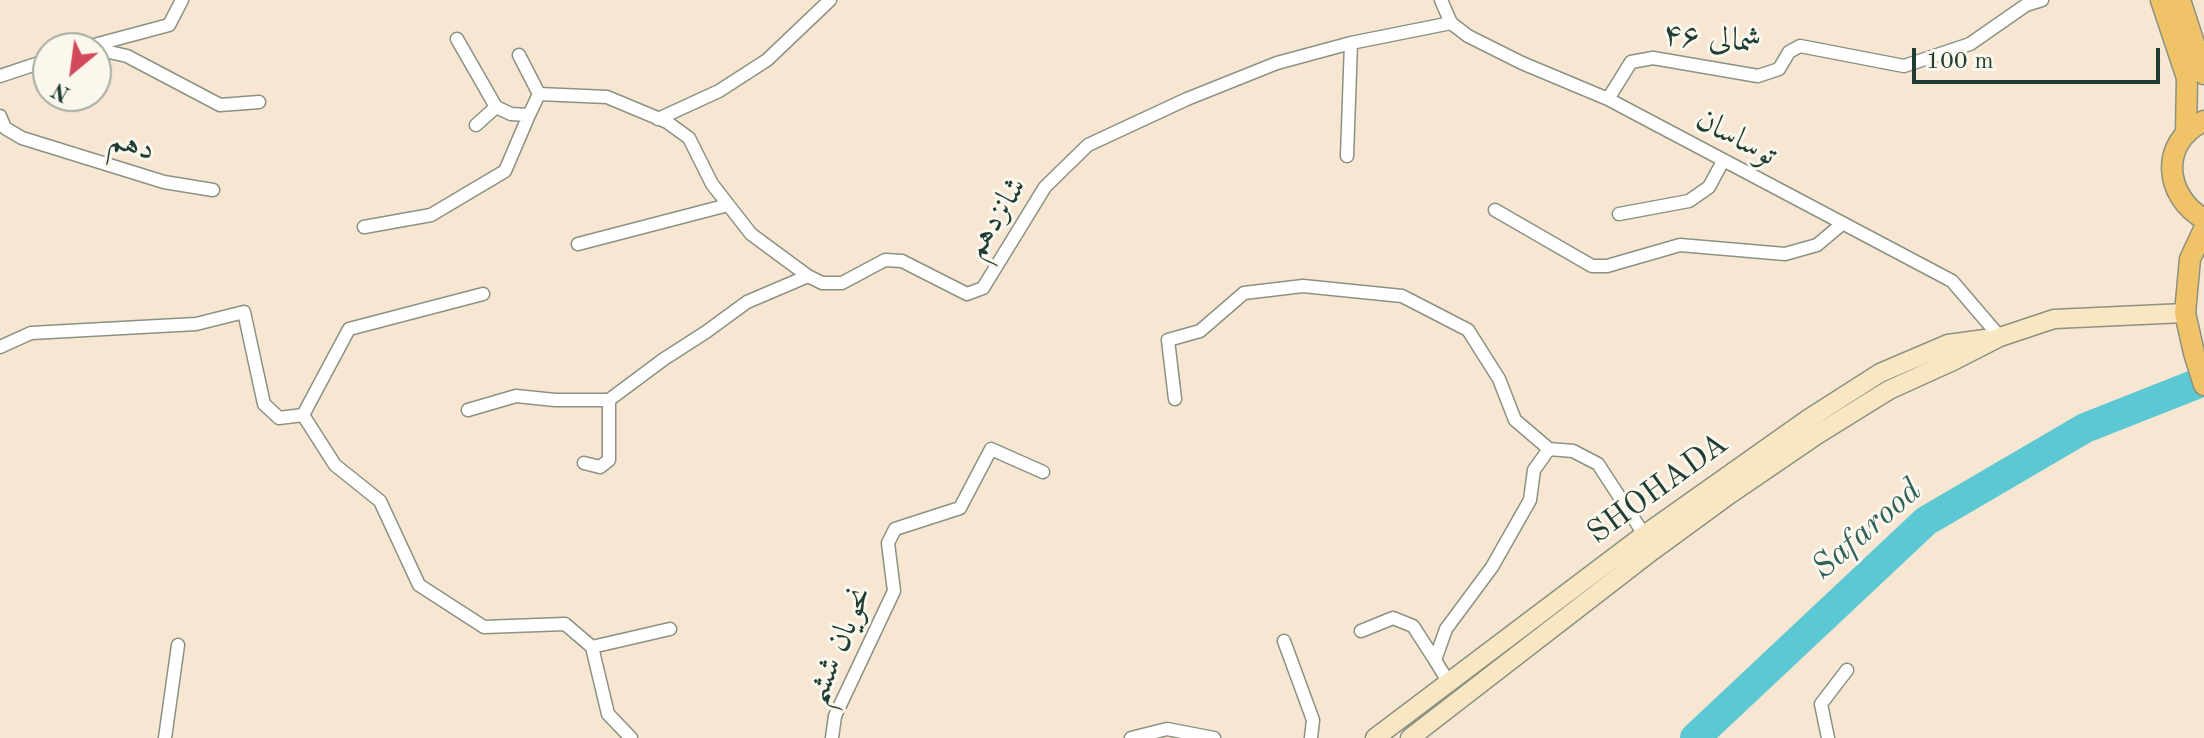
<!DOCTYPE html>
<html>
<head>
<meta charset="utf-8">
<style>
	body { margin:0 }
	#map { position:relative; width:2204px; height:738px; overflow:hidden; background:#f7e6d1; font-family:"Old Standard TT",serif }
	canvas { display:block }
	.north { position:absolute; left:32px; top:32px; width:80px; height:80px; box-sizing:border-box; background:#fbf7ec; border:2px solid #a3ada2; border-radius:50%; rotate:209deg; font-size:22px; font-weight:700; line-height:32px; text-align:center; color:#1f3d34 }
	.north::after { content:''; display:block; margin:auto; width:28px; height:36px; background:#d1495b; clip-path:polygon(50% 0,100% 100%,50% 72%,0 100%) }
	.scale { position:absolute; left:1912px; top:48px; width:248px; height:36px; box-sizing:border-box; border:4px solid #1f3d34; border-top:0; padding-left:10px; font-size:24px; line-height:28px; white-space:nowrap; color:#1f3d34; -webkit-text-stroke:6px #fbf7ec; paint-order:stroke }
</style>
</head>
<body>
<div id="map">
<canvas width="2204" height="738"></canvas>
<div class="north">N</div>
<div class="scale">100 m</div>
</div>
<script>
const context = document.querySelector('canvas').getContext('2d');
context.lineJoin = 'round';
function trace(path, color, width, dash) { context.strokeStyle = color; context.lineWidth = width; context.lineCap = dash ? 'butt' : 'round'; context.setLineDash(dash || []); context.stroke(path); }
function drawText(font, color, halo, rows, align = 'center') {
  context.font = font + ' "Old Standard TT",Amiri,serif'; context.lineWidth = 6; context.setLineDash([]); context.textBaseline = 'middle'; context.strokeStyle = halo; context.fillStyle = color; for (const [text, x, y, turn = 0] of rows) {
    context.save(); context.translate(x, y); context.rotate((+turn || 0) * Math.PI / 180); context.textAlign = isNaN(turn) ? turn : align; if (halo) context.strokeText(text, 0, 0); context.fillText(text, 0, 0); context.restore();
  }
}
const river = new Path2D(`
	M1695 738 1926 521 2085 428 2204 381`);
const street = new Path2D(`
	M1441 0 1451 23 1468 36 1522 63 1608 99 1952 281 2000 337
	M457 39 496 107 511 114 529 115 539 94 607 97 667 122 689 138 712 184 751 234 808 276 822 283H842L885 260 902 261 967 294 983 288 1045 187 1088 145 1187 99 1277 63 1351 43 1451 23
	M83 48 169 25 182 0
	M96 49 127 56 220 105 259 102
	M519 55 539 94
	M0 76 48 60
	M1608 99 1631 62 1653 58 1758 76 1779 69 1789 52 1800 46 1904 66 1970 44 2026 5 2042 0
	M0 116 5 128 22 138 164 182 213 190
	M658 119 719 91 767 60 830 0
	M476 125 496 107
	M1347 156 1351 43
	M1495 210 1592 266H1607L1680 245 1785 254 1817 245 1842 224
	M1619 214 1689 201 1709 187 1723 161
	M364 227 431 215 505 171 529 115
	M578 244 728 205
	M483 294 349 329 303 415 335 465 380 501 419 585 484 627 565 624 592 647 608 714 631 738
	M0 347 31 333 196 324 244 312 264 404 279 418 303 415
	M1175 399 1168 340 1200 331 1244 293 1303 286 1402 296 1468 330 1499 379 1515 420 1549 449 1573 451 1598 464 1647 539
	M468 410 516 396 555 400H609L664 359 706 332 747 302 808 276
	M584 463 600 467 609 460V400
	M1361 631 1393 618 1413 626 1435 660
	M1284 641 1313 720 1311 738
	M592 647 670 629
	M1449 683 1435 660 1446 629 1492 567 1530 500 1534 470 1549 449
	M165 738 178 645
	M832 738 835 716 894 591 888 543 895 529 960 508 991 449 1043 472
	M1131 738 1167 729 1214 738
	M1828 738 1821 704 1847 670`);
const secondary = new Path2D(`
	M1375 738 1644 535 1808 419 1880 373 1948 344 1985 339
	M1410 738 1652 551 1730 494 1818 434 1889 390 1953 361 2000 337 2054 319 2185 313`);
const primary = new Path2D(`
	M2161 0 2187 78 2186 134
	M2180 0 2204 74
	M2204 121C2159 142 2164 196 2204 219
	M2204 229 2190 259 2185 313 2194 353 2204 385`);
const streetNames = [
	["شمالی ۴۶",1712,39,5],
	["توساسان",1736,138,28],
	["دهم",132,145,17],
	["شانزدهم",996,218,-58],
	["SHOHADA",1658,489,-36],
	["نحویان ششم",839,646,-67]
];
const waterNames = [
	["Safarood",1867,530,-41]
];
trace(river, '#5cc8d3', 30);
trace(street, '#8b9282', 15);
trace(secondary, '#8b9282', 21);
trace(primary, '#8b9282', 23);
trace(street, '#fff', 12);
trace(secondary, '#f9e7c3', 18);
trace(primary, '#f0c369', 20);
drawText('32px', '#1f3d34', '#fbf7ec', streetNames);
drawText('italic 34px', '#2e605c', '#fbf7ec', waterNames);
</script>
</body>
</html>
